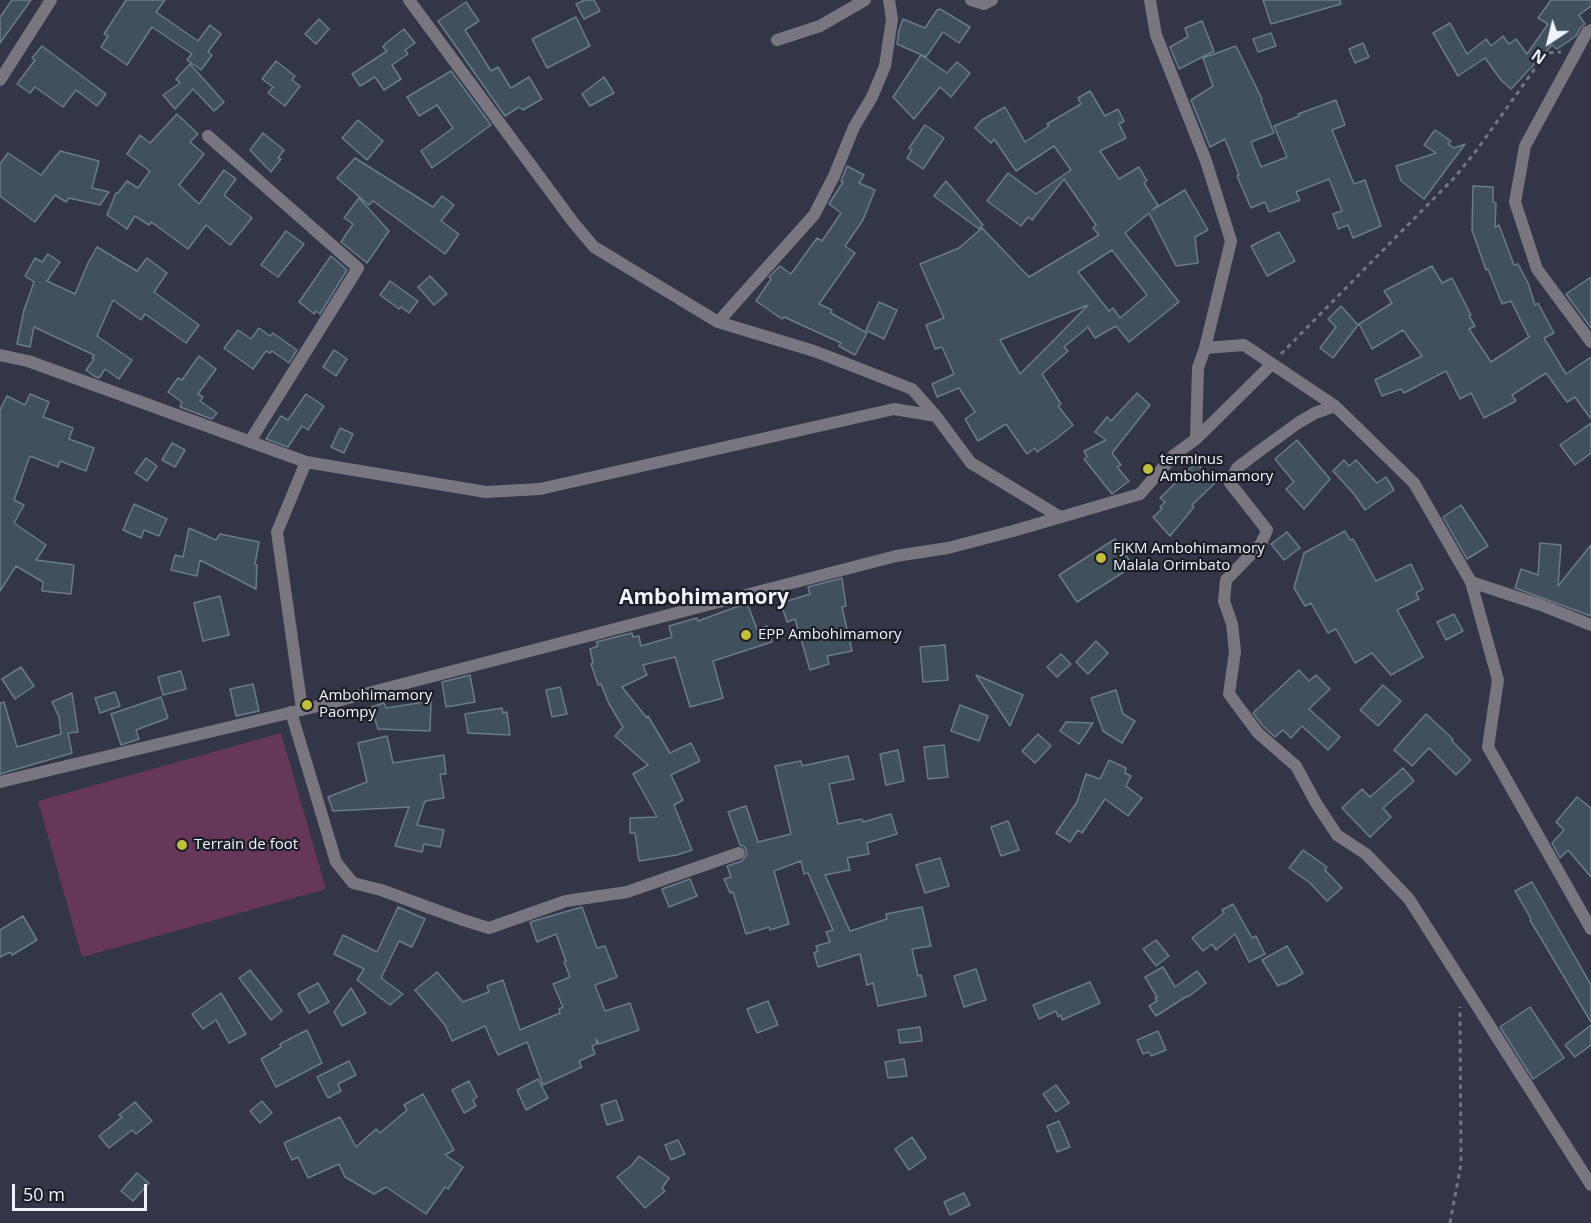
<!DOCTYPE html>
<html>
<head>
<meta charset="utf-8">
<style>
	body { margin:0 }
	#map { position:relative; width:1591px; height:1223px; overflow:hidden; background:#323646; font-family:"Open Sans",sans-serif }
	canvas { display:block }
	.north { position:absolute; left:1519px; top:12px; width:60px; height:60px; -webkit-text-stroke:4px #1c1e25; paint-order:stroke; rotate:215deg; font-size:16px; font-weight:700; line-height:24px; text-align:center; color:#f0f3fe }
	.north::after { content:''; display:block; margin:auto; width:21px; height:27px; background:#f0f3fe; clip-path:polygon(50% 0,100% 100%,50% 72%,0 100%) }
	.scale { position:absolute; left:12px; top:1184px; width:135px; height:27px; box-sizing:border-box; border:3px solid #f0f3fe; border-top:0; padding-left:8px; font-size:18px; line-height:21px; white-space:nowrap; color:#f0f3fe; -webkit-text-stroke:4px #1c1e25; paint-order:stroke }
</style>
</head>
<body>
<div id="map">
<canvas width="1591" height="1223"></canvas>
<div class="north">N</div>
<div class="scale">50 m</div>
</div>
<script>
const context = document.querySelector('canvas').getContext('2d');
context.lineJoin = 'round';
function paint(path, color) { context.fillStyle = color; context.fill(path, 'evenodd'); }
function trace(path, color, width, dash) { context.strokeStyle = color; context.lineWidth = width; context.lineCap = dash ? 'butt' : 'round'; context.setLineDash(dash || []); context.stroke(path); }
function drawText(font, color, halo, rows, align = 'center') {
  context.font = font + ' "Open Sans",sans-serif'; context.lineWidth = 4.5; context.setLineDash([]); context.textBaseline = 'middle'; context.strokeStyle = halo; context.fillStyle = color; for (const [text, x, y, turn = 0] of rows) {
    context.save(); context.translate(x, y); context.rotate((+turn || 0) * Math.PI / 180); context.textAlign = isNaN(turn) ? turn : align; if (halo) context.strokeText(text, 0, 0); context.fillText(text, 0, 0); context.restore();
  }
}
const green = new Path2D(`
	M281 733 326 889 82 957 38 801Z`);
const building = new Path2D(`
	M12 0H31L0 43V17Z
	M126 0H165L156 12 198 41 210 25 221 34 208 52 212 55 201 70 187 60 192 54 152 27 127 65 101 47 108 36 104 34Z
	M585 0H594L600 11 584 19 576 4Z
	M1263 0H1340L1341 4 1271 24Z
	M1551 0H1591V6L1579 15 1585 24 1580 28 1576 36 1557 49 1552 45 1511 89 1501 80 1485 58 1458 76 1433 33 1450 23 1467 54 1486 39 1491 46 1503 36 1509 44 1516 39 1527 54 1548 24 1538 18Z
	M466 2 479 21 465 30 491 71 498 67 511 88 529 77 542 99 523 110 519 107 505 116 438 21Z
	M940 9 970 27 959 43 943 32 926 57 897 44 899 30 903 19 925 28 937 10Z
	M576 17 590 46 547 68 532 39Z
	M319 19 329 29 316 44 305 34Z
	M1202 21 1214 51 1179 69 1170 47 1188 37 1185 28Z
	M404 29 415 43 405 50 408 54 392 65 401 79 384 90 375 77 360 86 352 74 387 51 383 47 385 44Z
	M1271 33 1276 46 1258 52 1253 39Z
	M1363 43 1369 57 1355 63 1349 49Z
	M42 46 106 94 97 106 76 90 63 107 35 87 30 93 17 84 35 60 32 58Z
	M1236 46 1262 99 1261 100 1274 133 1251 142 1261 167 1287 157 1274 126 1299 116 1298 114 1336 100 1345 125 1332 130 1354 184 1365 180 1381 226 1353 238 1348 225 1338 229 1333 214 1342 211 1329 179 1296 192 1300 200 1269 212 1265 202 1251 208 1237 176 1239 175 1225 139 1210 147 1191 100 1213 86 1203 58Z
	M921 55 947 73 957 62 970 73 951 97 940 87 914 119 893 97Z
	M276 61 295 76 292 80 300 86 285 106 268 93 273 87 262 79Z
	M190 64 224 102 214 111 193 89 175 109 163 95 180 83 176 79Z
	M451 71 491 125 432 168 421 151 453 128 437 105 419 116 407 97Z
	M604 77 614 93 590 106 582 94Z
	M1090 91 1105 116 1118 109 1124 121 1119 124 1126 138 1100 151 1119 179 1139 167 1147 181 1144 183 1158 205 1152 210 1185 190 1208 230 1195 237 1198 263 1176 266 1149 213 1125 233 1179 302 1129 342 1116 326 1095 338 1088 327 1064 347 1068 351 1042 374 1061 404 1058 406 1073 425 1056 439 1037 452 1035 448 1027 454 1006 424 978 441 965 419 975 412 959 388 937 397 932 384 954 374 942 347 935 349 926 325 944 318 920 264 959 248 982 228 1029 277 1099 235 1093 228 1096 225 1064 179 1032 220 1028 217 1021 226 987 201 1008 173 1036 194 1071 170 1054 146 1016 171 994 139 991 143 975 128 982 120 1005 107 1025 142 1049 126 1047 124 1081 104 1078 98ZM1112 250 1147 295 1120 318 1113 308 1109 311 1078 272ZM1088 305 1056 338 1020 374 1000 340Z
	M177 114 198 134 190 142 204 154 179 185 199 204 224 170 236 179 224 195 252 218 230 245 206 225 188 249 151 222 149 225 135 216 127 229 107 215 116 193H118L127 181 138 188 150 171 127 154 140 135 150 143Z
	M358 120 383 141 367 160 342 138Z
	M925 125 944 138 923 169 907 158 912 150 909 148Z
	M1435 130 1451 141 1448 144 1454 148 1465 144 1424 199 1401 181 1396 166 1436 153 1424 145Z
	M263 133 284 150 278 158 281 159 271 172 250 150Z
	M60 151 99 161 92 188 109 192 100 205 69 198 66 202 55 195 35 222 0 196V164L8 153 41 175Z
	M355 158 433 207 442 196 454 205 441 221 459 234 445 254 373 201 369 205 337 178Z
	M847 166 864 175 859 183 875 190 863 220 845 246 855 253 819 304 832 310 831 313 867 333 855 355 839 346 841 343 784 317 782 319 756 301 771 279 769 277 780 266 791 274 817 238 822 241 841 213 829 204 843 182 841 181Z
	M946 181 983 225 979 229 934 196Z
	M1473 186 1493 187V202L1496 203 1495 227 1499 225 1514 265 1518 264 1528 283 1535 305 1538 303 1554 333 1544 338 1566 374 1591 357V419L1575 397 1567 402 1546 373 1512 395 1516 401 1484 418 1471 393 1460 399 1446 371 1404 393 1401 389 1382 396 1375 380 1422 356 1403 330 1372 349 1359 324 1392 303 1384 291 1432 266 1442 283 1452 278 1471 315 1469 316 1475 326 1469 329 1491 362 1529 337 1511 301 1502 304 1488 269 1486 270 1472 230Z
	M359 198 389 231 367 263 341 242 353 224 344 218Z
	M286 231 304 244 278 277 261 265Z
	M1279 232 1295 261 1267 276 1251 246Z
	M97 247 137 271 147 258 167 273 154 292 199 325 186 343 145 314 141 320 113 300 97 336 132 360 119 379 105 369 99 378 94 376 86 370 94 359 92 358 94 355 34 327 30 347 17 344 24 310 34 282 25 276 35 258 42 262 48 254 60 262 47 281 75 294 88 263Z
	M331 256 347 270 320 314 316 311 314 314 299 302Z
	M430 276 447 294 434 305 418 287Z
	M1591 277V328L1566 294Z
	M390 281 418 301 409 313 401 307 399 309 380 295Z
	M879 302 897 310 884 339 866 330Z
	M1341 306 1358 325 1333 358 1320 348 1336 327 1328 319Z
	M259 328 270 336 273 333 297 350 289 363 272 351 270 353 266 351 253 369 224 348 238 330 251 339Z
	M334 350 347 359 336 376 323 367Z
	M199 356 216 369 198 394 203 397 200 401 217 413 212 419 180 407 182 402 168 392 178 378 182 380Z
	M1137 393 1150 405 1112 453 1121 465 1117 467 1129 481 1112 494 1084 459 1087 457 1084 451 1106 440 1095 432 1107 417 1111 421Z
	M30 394 49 402 43 417 73 428 69 439 94 448 86 471 60 461 58 467 30 456 14 500 24 505 14 523 46 545 36 560 74 565 71 594 42 591 43 582 16 566 0 591V410L7 396 25 405Z
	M306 394 324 406 308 430 302 426 288 447 266 439 281 416 288 420Z
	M1591 423V453L1575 465 1560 445Z
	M340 428 353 434 344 453 331 447Z
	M1297 440 1330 479 1304 509 1286 489 1294 482 1275 459Z
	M172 443 185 450 175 467 162 460Z
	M146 458 157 466 147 481 135 473Z
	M1344 460 1349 466 1356 460 1377 483 1386 477 1394 490 1365 510 1354 494 1333 471Z
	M1196 463 1216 482 1192 505 1194 507 1170 536 1153 517 1162 509 1160 507 1165 502 1160 498Z
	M134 504 167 519 159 536 144 530 141 538 123 530Z
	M1461 505 1488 546 1467 559 1443 517Z
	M189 528 216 540 220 534 259 542 255 564 257 565 256 589 200 560 197 576 171 570 175 555 183 557Z
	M1345 531 1350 540 1353 539 1376 581 1411 564 1423 589 1416 593 1419 599 1397 610 1423 657 1391 675 1372 653 1355 663 1336 629 1328 633 1311 603 1305 606 1294 588 1304 553Z
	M1287 532 1300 548 1284 560 1271 544Z
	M1115 539 1133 566 1077 602 1059 575Z
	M1540 543 1561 545 1558 586 1591 545V616L1515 588 1521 569 1538 575Z
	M842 578 846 606 842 607 852 651 827 656 829 664 810 670 795 619 787 622 781 603 810 594 808 587Z
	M220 596 229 635 203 641 194 603Z
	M747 603 757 629 767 626 772 642 713 661 723 698 690 707 675 657 643 665 647 675 622 687 647 718 648 716 670 753 691 743 700 761 671 775 683 800 674 805 692 850 677 855 639 861 635 833H630V818L657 817 633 774 648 765 615 736 623 727 609 704 601 684 598 685 591 664 593 663 590 649 598 646 596 642 632 633 633 637 639 636 641 646 672 637 669 626 697 618 698 621Z
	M1454 614 1463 631 1446 640 1437 622Z
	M1096 641 1108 653 1088 674 1076 662Z
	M945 645 948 680 923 682 920 647Z
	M1061 654 1071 664 1057 677 1047 667Z
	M21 667 34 686 15 699 2 679Z
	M1299 670 1309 681 1316 675 1330 689 1309 709 1340 737 1328 750 1302 726 1291 738 1283 730 1275 737 1263 726 1253 713Z
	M181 671 186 689 163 695 158 677Z
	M470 675 475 702 446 707 442 682Z
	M976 675 1023 695 1010 726Z
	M253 684 259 711 236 716 230 689Z
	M1383 685 1401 701 1378 726 1360 710Z
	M560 687 567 714 552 717 546 690Z
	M1116 690 1123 714 1135 721 1122 743 1103 731 1091 698Z
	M115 692 120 706 100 713 95 698Z
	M72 693 78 732 68 733 72 753 0 774V703L4 702 17 747 61 734 59 717 52 702Z
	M161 697 168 718 136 730 139 739 121 745 111 714Z
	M431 701 430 731 378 729 371 707 384 703 386 708Z
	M960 705 988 716 979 741 951 731Z
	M502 708 503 713 507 712 510 735 468 733 465 714Z
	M1426 714 1453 739 1452 741 1471 760 1456 775 1429 748 1412 766 1394 750Z
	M1066 722 1093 723 1079 744 1060 731Z
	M1038 734 1051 746 1035 763 1022 751Z
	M387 736 393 763 444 755 446 774H440L444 798 425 801 417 825 444 830 440 847 424 844 422 852 395 846 409 807 333 811 328 797 367 782 358 743Z
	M944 745 948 777 928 779 924 747Z
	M898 750 904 781 886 785 880 754Z
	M848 756 854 779 829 784 838 824 862 819 863 822 891 814 897 834 867 843 869 854 847 858 850 870 825 875 850 931 887 919 886 914 922 907 931 946 912 949 918 976 921 975 926 996 878 1006 873 983 867 985 860 954 818 967 814 953 818 951 816 946 830 942 826 932 833 930 808 873 804 874 801 861 774 871 789 924 770 930 769 927 746 934 733 892 730 893 724 879 731 877 727 866 742 861 747 854 745 847 740 845 728 812 746 806 758 842 791 834 775 766 801 761 802 766Z
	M1109 760 1126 768 1125 773 1131 776 1126 786 1142 798 1128 816 1105 799 1082 833 1078 830 1070 842 1056 833 1077 802 1086 774 1100 779Z
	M1403 768 1414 781 1383 808 1391 817 1370 837 1342 808 1362 789 1370 797Z
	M1577 797 1591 808V877L1568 850 1560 858 1552 843 1564 830 1556 822Z
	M1008 821 1019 850 1001 856 991 827Z
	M1303 850 1327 867 1325 870 1342 888 1327 901 1310 883 1289 868Z
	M940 858 949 886 925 893 916 865Z
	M690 879 697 896 669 907 662 889Z
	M1532 882 1591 985V1022L1530 920 1531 919 1515 891Z
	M1233 904 1252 938 1256 936 1265 954 1249 962 1235 934 1216 950 1212 944 1203 951 1192 938 1224 913 1222 910Z
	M398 907 425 919 412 947 399 941 381 978 403 994 390 1005 357 980 364 969 334 954 343 935 377 952Z
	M582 907 597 948 605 946 617 977 595 985 605 1011 630 1003 639 1030 599 1044 596 1039 597 1044 592 1046 595 1054 579 1061 582 1067 543 1085 527 1042 498 1055 485 1026 452 1041 445 1025 415 990 437 972 463 1002 489 992 487 986 503 980 520 1030 560 1013 559 1009 563 1007 553 984 570 977 564 962 566 961 556 934 537 942 530 922Z
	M23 916 37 940 12 955 10 952 0 957V930Z
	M1156 940 1169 956 1156 966 1143 949Z
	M1287 946 1303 973 1284 984 1283 983 1278 986 1262 960Z
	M1163 967 1175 987 1197 971 1206 983 1188 997 1187 996 1156 1016 1149 1006 1157 1001 1155 998 1157 997 1145 977Z
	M976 969 986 1000 964 1007 954 976Z
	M250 970 282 1011 271 1020 239 978Z
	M1090 982 1100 1003 1062 1020 1061 1015 1058 1017 1056 1011 1039 1019 1033 1005Z
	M318 983 329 1002 309 1013 298 994Z
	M351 988 366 1013 342 1026 334 1012Z
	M221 993 246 1034 229 1043 216 1020 203 1029 192 1014Z
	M768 1001 778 1025 757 1033 747 1009Z
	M1530 1007 1564 1058 1533 1079 1500 1027Z
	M1591 1025V1045L1575 1057 1565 1045Z
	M920 1027 922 1041 900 1043 898 1030Z
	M307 1030 322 1063 276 1087 261 1059 281 1047 280 1044Z
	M1158 1031 1166 1050 1151 1056 1149 1052 1143 1054 1137 1040Z
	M904 1059 907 1076 888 1078 885 1062Z
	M349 1061 356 1075 338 1084 341 1091 328 1098 317 1077Z
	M538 1079 548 1098 526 1110 517 1090Z
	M469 1081 477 1097 473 1100 476 1106 464 1113 452 1090Z
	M1056 1085 1069 1103 1056 1112 1043 1094Z
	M423 1094 454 1150 445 1155 463 1167 448 1189 445 1187 426 1214 386 1187 374 1194 345 1177 339 1164 308 1178 298 1157 292 1160 284 1143 340 1117 356 1147 376 1129 380 1133 407 1110 404 1105Z
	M616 1100 623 1120 607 1125 601 1105Z
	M262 1101 272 1113 260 1123 250 1111Z
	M135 1102 152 1121 136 1134 132 1130 109 1148 99 1136 122 1117 119 1115Z
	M1059 1121 1070 1147 1057 1152 1047 1126Z
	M912 1137 926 1158 909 1170 895 1149Z
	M678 1140 685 1154 671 1160 665 1145Z
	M639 1156 669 1178 662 1188 665 1191 645 1208 617 1177 632 1165Z
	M137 1173 149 1183 133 1201 121 1191Z
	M964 1193 970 1205 950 1215 944 1202Z`);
const path = new Path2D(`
	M1281 354 1455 177 1476 151 1546 53 1561 52
	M1450 1223 1461 1164 1460 1007`);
const minor = new Path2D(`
	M409 0 573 222 594 247 718 322 814 351 912 389 936 416
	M971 0 984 4 992 0
	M1150 0 1156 35 1206 161 1231 241 1205 348
	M777 40 820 26 865 0
	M208 136 358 268 250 441
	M718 322 814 215 834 176 854 127 872 97 885 66 892 19 889 0
	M0 355 28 361 306 462 486 492 540 489 894 409 936 416 971 463 1060 517
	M1335 406 1315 413 1298 423 1258 452 1237 468 1230 483 1267 530 1261 544 1226 580 1224 601 1232 624 1235 652 1229 694 1258 733 1296 766 1316 803 1337 835 1366 854 1409 899 1591 1185
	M1196 439 1272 364
	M1471 582 1498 680 1488 747 1591 929
	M302 709 277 532 306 462
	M291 712 336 862 353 883 381 890 463 920 489 928 566 901 627 892 739 853
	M0 782 318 706 896 556 948 548 1013 531 1140 494 1174 455 1196 439 1198 368 1205 348 1244 345 1335 406 1414 483 1471 582 1541 605 1591 625`);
const tertiary = new Path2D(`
	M1591 30 1587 32 1525 146 1515 202 1537 269 1591 342
	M0 80 51 0`);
const markers = [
	[1148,469,6,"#c3bd3e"],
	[1101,558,6,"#c3bd3e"],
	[746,635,6,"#c3bd3e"],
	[307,705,6,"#c3bd3e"],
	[182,845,6,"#c3bd3e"]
];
const poiNames = [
	["terminus",1160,460],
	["Ambohimamory",1160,477],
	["FJKM Ambohimamory",1113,549],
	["Malala Orimbato",1113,566],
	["EPP Ambohimamory",758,635],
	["Ambohimamory",319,696],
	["Paompy",319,713],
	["Terrain de foot",194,845]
];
const districtNames = [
	["Ambohimamory",704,598]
];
paint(green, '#663758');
paint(building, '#40505c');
trace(building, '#6a7c89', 1.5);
trace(path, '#727684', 3, [4.5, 4.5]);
trace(minor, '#7a767f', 12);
trace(tertiary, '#7a767f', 12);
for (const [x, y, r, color] of markers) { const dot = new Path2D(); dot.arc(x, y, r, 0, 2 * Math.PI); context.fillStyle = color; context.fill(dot); trace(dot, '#1c1e25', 2); }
drawText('15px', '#f0f3fe', '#1c1e25', poiNames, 'left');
drawText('bold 21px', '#f0f3fe', '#1c1e25', districtNames);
</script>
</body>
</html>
